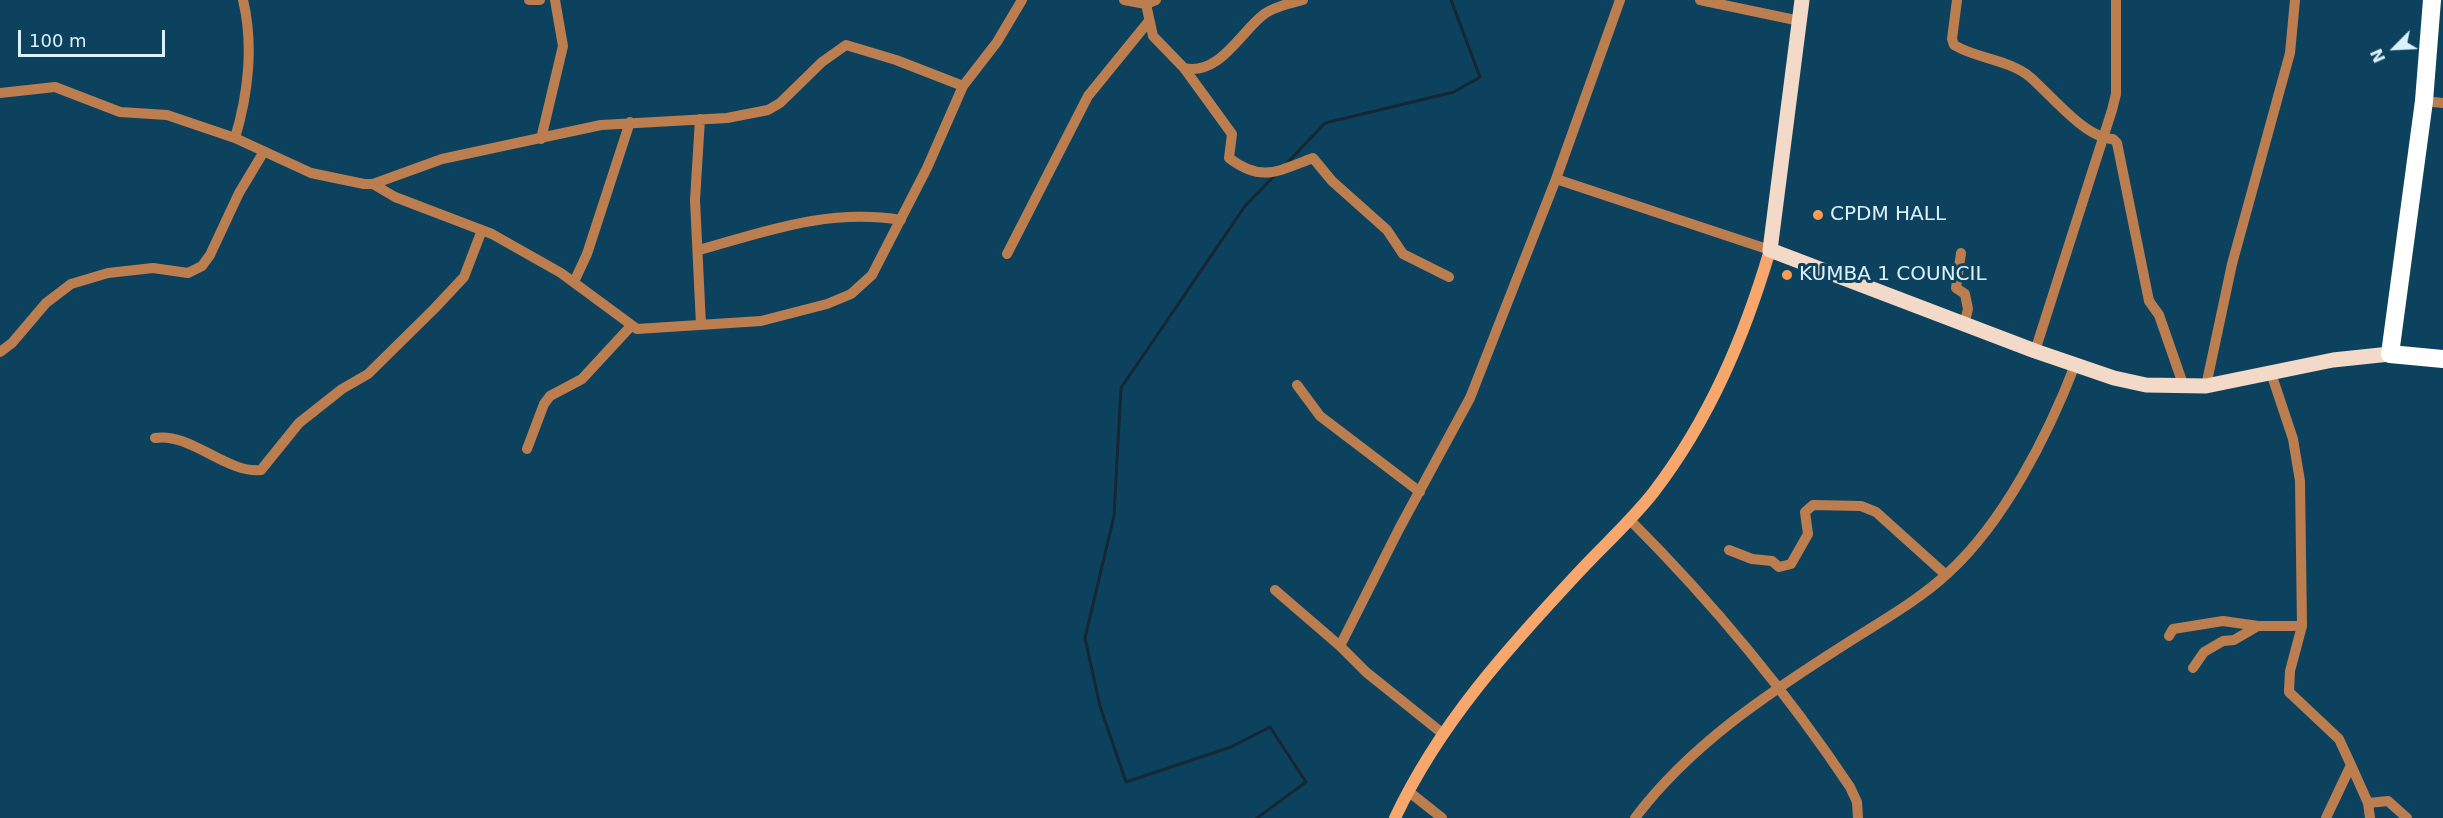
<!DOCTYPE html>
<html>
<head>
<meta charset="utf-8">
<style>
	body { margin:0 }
	#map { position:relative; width:2443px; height:818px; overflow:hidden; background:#0d425e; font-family:"DejaVu Sans",sans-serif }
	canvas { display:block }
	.north { position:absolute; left:2365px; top:18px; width:60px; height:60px; -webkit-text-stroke:4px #0d425e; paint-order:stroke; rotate:246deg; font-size:16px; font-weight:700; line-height:24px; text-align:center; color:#dcf1fe }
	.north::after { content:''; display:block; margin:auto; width:21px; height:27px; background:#dcf1fe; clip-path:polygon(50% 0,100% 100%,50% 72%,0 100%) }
	.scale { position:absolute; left:18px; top:30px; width:147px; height:27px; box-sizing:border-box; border:3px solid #dcf1fe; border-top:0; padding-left:8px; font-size:18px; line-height:21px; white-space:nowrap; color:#dcf1fe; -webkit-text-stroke:4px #0d425e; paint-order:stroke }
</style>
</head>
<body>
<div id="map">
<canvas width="2443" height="818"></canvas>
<div class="north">N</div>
<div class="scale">100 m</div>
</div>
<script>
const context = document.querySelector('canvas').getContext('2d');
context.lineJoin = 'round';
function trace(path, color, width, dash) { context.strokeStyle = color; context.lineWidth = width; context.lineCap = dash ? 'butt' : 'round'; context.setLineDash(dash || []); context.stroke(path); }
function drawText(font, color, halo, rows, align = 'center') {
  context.font = font + ' "DejaVu Sans",sans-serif'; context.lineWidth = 6; context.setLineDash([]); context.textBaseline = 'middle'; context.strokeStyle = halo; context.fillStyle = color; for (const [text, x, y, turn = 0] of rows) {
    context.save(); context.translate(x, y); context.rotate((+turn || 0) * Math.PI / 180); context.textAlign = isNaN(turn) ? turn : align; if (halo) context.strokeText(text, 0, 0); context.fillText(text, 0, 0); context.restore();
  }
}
const stream = new Path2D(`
	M1287 163 1325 123 1454 92 1480 77 1451 0
	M1257 818 1306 782 1270 727 1231 747 1126 782 1100 706 1085 638 1114 516 1121 388 1245 206 1276 174`);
const street = new Path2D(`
	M529 0H540
	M1124 0 1146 4 1156 0
	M1700 0 1800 21
	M1957 0 1952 39 1954 45C1977 59 2008 59 2030 77 2052 96 2085 138 2113 139L2117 143 2149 301 2159 315 2184 387
	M1146 4 1153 36 1184 68C1219 76 1240 33 1263 15 1273 7 1291 3 1303 0
	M1184 68 1232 134 1229 158C1262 183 1278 171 1313 158L1332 181 1387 230 1403 254 1449 277
	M0 93 55 87 120 112 167 115 235 138 311 173 364 184H373L442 159 601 125 727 118 768 110 780 103 822 62 846 45 896 60 963 86 997 42 1022 0
	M2424 101 2443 103
	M700 119 695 200 701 325
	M235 138C248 95 254 45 243 0
	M541 139 563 46 555 0
	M1556 179 1770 250
	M373 184 395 197 492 234 561 273 637 329 761 321 827 304 851 294 872 275 927 168 963 86
	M699 250C767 231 829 208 901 220
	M1961 253 1956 288 1965 294 1968 309 1964 325
	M1007 254 1088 96 1149 21
	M574 282 587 254 630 122
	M2035 351 2112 110 2116 94V0
	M0 352 12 343 46 303 71 284 108 273 153 268 188 273 202 266 210 255 239 193 263 153
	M2271 373 2293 439 2300 481 2302 626 2290 671 2289 692 2339 739 2351 765 2326 818
	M1297 385 1320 416 1420 492
	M2206 386 2232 264 2290 53 2295 0
	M155 438C190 432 227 474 261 470L299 423 342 389 368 374 434 309 464 277 482 230
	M527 449 544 404 550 396 582 379 631 326
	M1630 520C1712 602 1786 691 1850 787L1857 802 1858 818
	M1729 550 1752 559 1772 561 1779 567 1791 564 1808 534 1805 512 1813 505 1861 506 1876 512 1946 575
	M1275 590 1340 646
	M2169 636 2173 629 2223 621 2258 626
	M2193 668 2204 652 2223 641 2234 640 2258 626H2302
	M1442 733 1366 672 1340 646 1399 529 1470 398 1556 179 1620 0
	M2351 765 2368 803 2370 818
	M1408 791 1442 818
	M2368 803 2388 801 2407 818
	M1635 818C1690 745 1767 694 1844 645 1878 623 1918 601 1948 573 2004 522 2048 435 2075 365`);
const secondary = new Path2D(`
	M1395 818C1439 724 1508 648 1578 573 1603 546 1630 522 1653 493 1709 420 1744 338 1770 250`);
const primary = new Path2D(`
	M1802 0 1770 250 2035 351 2114 378 2146 385 2206 386 2333 360 2390 354`);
const highway = new Path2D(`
	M2432 0 2424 101 2390 354 2443 359`);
const markers = [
	[1818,215,6,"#fc9d53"],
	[1787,275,6,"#fc9d53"]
];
const poiNames = [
	["CPDM HALL",1830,215],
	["KUMBA 1 COUNCIL",1799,275]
];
trace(stream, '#142732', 3);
trace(street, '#bd7e4f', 10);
trace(secondary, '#f7a76c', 12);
trace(primary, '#f3d9c7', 15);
trace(highway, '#fff', 18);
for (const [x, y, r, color] of markers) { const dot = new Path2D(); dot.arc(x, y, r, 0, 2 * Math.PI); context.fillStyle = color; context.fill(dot); trace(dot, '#0d425e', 2); }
drawText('20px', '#dcf1fe', '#0d425e', poiNames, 'left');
</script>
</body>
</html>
